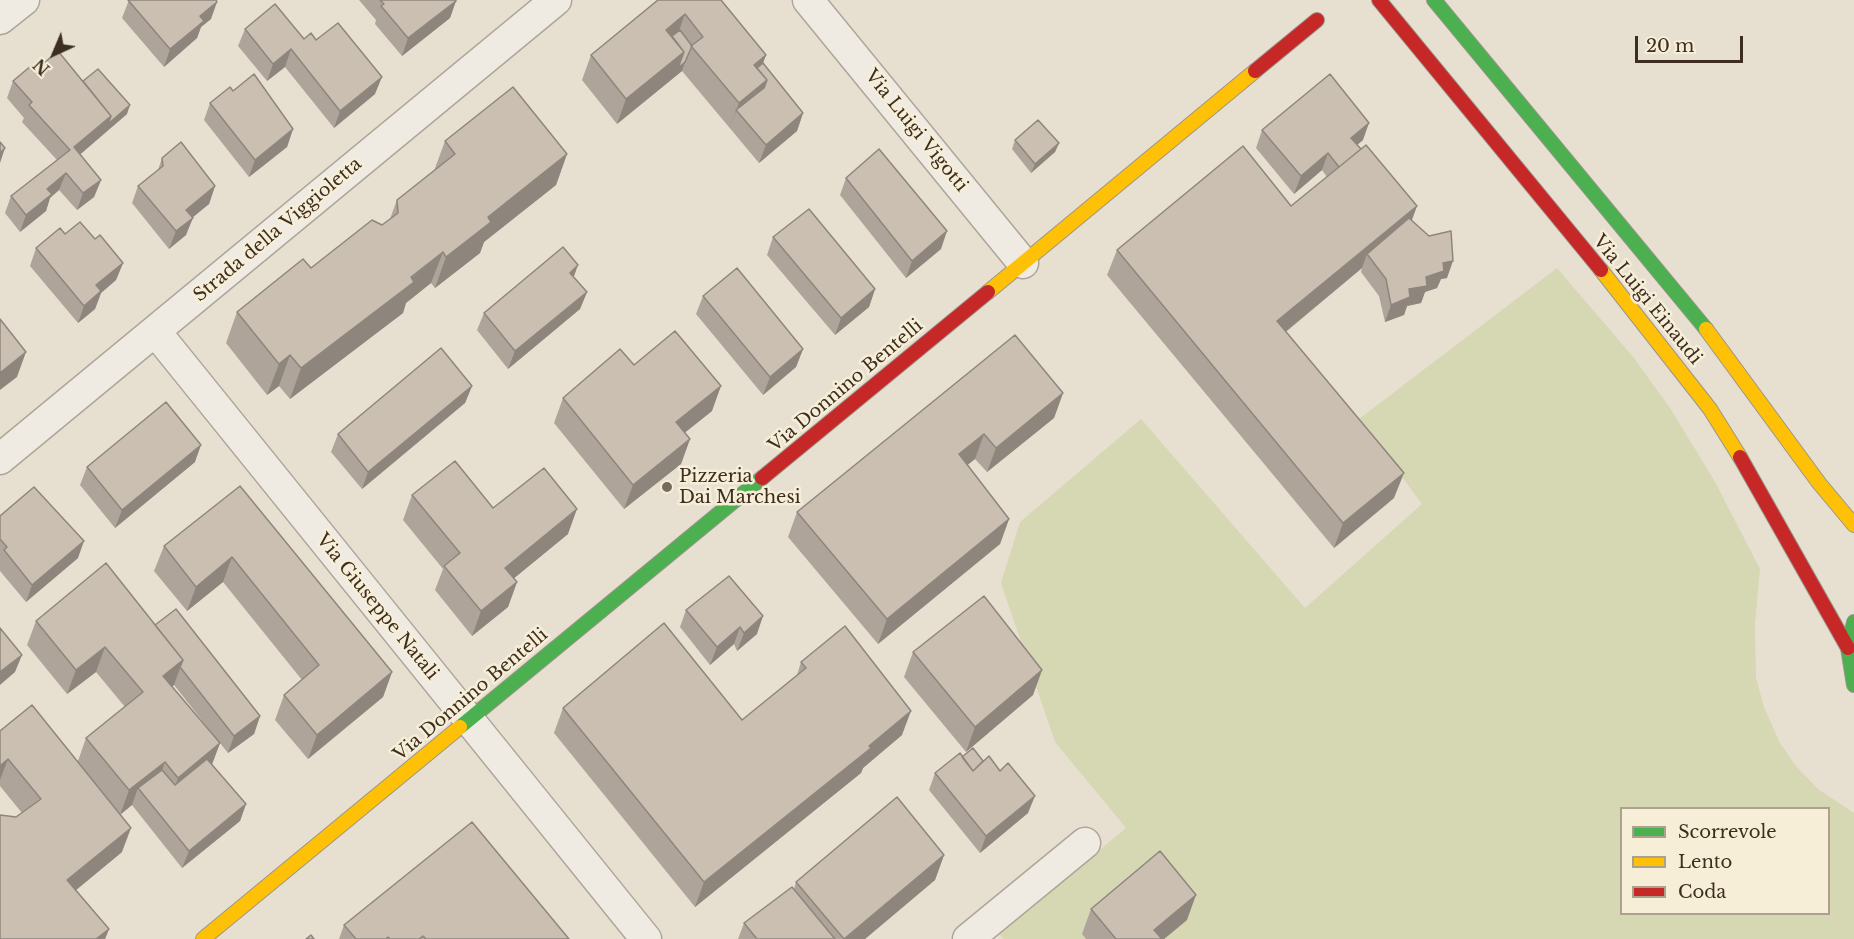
<!DOCTYPE html>
<html>
<head>
<meta charset="utf-8">
<style>
	body { margin:0 }
	#map { position:relative; width:1854px; height:939px; overflow:hidden; background:#e7e0d1; font-family:"Libre Baskerville",serif }
	canvas { display:block }
	.legend { position:absolute; left:1620px; top:807px; width:210px; height:108px; box-sizing:border-box; background:#f7eed8; border:2px solid #ada18e; margin:0; padding:8px 10px; list-style:none; font-size:18px; color:#3d2e20 }
	.legend li { display:flex; align-items:center; gap:12px; height:30px }
	.legend b { width:30px; border:2px solid #ada18e }
	.north { position:absolute; left:24px; top:24px; width:60px; height:60px; -webkit-text-stroke:4px #f7eed8; paint-order:stroke; rotate:224deg; font-size:16px; font-weight:700; line-height:24px; text-align:center; color:#3d2e20 }
	.north::after { content:''; display:block; margin:auto; width:21px; height:27px; background:#3d2e20; clip-path:polygon(50% 0,100% 100%,50% 72%,0 100%) }
	.scale { position:absolute; left:1635px; top:36px; width:108px; height:27px; box-sizing:border-box; border:3px solid #3d2e20; border-top:0; padding-left:8px; font-size:18px; line-height:21px; white-space:nowrap; color:#3d2e20; -webkit-text-stroke:4px #f7eed8; paint-order:stroke }
</style>
</head>
<body>
<div id="map">
<canvas width="1854" height="939"></canvas>
<ul class="legend">
<li><b style="height:8px;background:#4caf50"></b>Scorrevole</li>
<li><b style="height:8px;background:#ffc107"></b>Lento</li>
<li><b style="height:8px;background:#c62828"></b>Coda</li>
</ul>
<div class="north">N</div>
<div class="scale">20 m</div>
</div>
<script>
const context = document.querySelector('canvas').getContext('2d');
context.lineJoin = 'round';
function paint(path, color) { context.fillStyle = color; context.fill(path, 'evenodd'); }
function trace(path, color, width, dash) { context.strokeStyle = color; context.lineWidth = width; context.lineCap = dash ? 'butt' : 'round'; context.setLineDash(dash || []); context.stroke(path); }
function drawText(font, color, halo, rows, align = 'center') {
  context.font = font + ' "Libre Baskerville",serif'; context.lineWidth = 5; context.setLineDash([]); context.textBaseline = 'middle'; context.strokeStyle = halo; context.fillStyle = color; for (const [text, x, y, turn = 0] of rows) {
    context.save(); context.translate(x, y); context.rotate((+turn || 0) * Math.PI / 180); context.textAlign = isNaN(turn) ? turn : align; if (halo) context.strokeText(text, 0, 0); context.fillText(text, 0, 0); context.restore();
  }
}
const green = new Path2D(`
	M1557 268 1634 358 1670 408 1714 480 1760 569 1755 624 1756 678 1764 707 1780 743 1796 766 1818 789 1854 813V939H1004L999 934 1126 828 1055 742 1001 583 1020 522 1141 419 1305 608 1422 504 1359 419ZM1622 808H1828V914H1622Z`);
const street = new Path2D(`
	M808 0 1023 263
	M0 19 24 0
	M155 331 646 939
	M0 459 556 0
	M968 939 1085 843`);
const fast = new Path2D(`
	M1434 0 1706 329
	M1854 622 1848 648 1854 685
	M460 727 762 478`);
const slow = new Path2D(`
	M1601 270 1710 409 1740 457
	M988 292 1255 71
	M1706 329 1819 483 1854 525
	M203 939 460 727`);
const jam = new Path2D(`
	M1379 0 1601 270
	M1255 71 1317 20
	M1740 457 1848 648
	M762 478 988 292`);
const wall = new Path2D(`
	M129 0 211 19 201 27 197 38 164 67 122 18Z
	M359 0H456L450 18 402 56 375 24 376 20Z
	M658 0 766 55 763 63 803 113 797 131 759 163 682 71 617 124 582 80 591 55Z
	M245 29 304 39 316 40 375 94 334 128 285 67 267 81 238 46Z
	M36 70 83 81 127 114 80 154 101 180 94 197 77 210 59 190 50 198 46 211 20 232 5 213 11 196 57 160 22 122 24 118 7 98 13 81Z
	M233 91 293 129 287 147 249 177 204 120 210 103Z
	M1262 130 1363 140 1357 145 1417 206 1411 220 1447 278 1441 279 1437 288 1425 292 1421 303 1407 306 1404 315 1385 322 1379 296 1361 272 1362 268 1286 332 1394 498 1334 548 1107 275 1117 250 1291 206 1327 177 1322 170 1294 194 1256 148Z
	M1015 140 1059 143 1055 152 1031 173 1012 149Z
	M445 141 567 154 556 185 484 242 480 253 435 288 431 283 406 303 403 313 290 399 279 386 267 395 226 343 237 312 311 268 382 225 390 219 397 200 434 171Z
	M162 158 215 186 209 204 192 217 186 235 169 249 132 203 138 186 158 170Z
	M846 178 941 249 906 278 840 195Z
	M65 234 95 239 123 263 116 280 101 293 95 309 78 323 30 266 36 248Z
	M773 237 875 289 869 307 835 335 767 255Z
	M587 292 580 309 508 369 477 330 484 313Z
	M703 296 803 349 796 367 763 395 696 314Z
	M634 365 712 411 685 432 690 439 681 464 624 509 554 423 563 398Z
	M472 386 465 403 362 489 331 452 338 434Z
	M1063 393 1054 418 987 472 975 459 967 465 1009 519 1000 544 878 644 788 537 797 512Z
	M195 462 115 528 80 485 87 467Z
	M240 486 392 672 383 697 308 759 275 720 284 695 302 680 223 582 187 611 154 571 164 546Z
	M412 495 493 508 568 534 513 579 517 582 508 607 472 636 435 590 443 569 403 520Z
	M0 516 78 558 26 602 0 571Z
	M729 576 757 634 737 651 734 644 710 665 680 627 686 610Z
	M36 621 155 625 260 716 254 734 228 753 220 743 212 764 246 804 240 821 182 868 132 805 120 814 122 852 76 890 109 929 105 939H0L16 817 22 813 0 786V731L78 761 86 738 125 707 96 672 67 694 27 645ZM174 685 215 737 172 686Z
	M913 652 1042 670 1033 695 966 752 904 677Z
	M801 662 902 735 863 768 861 773 695 907 554 733 563 708 742 720 797 675Z
	M962 757 983 761 1028 813 980 853 929 790 935 773Z
	M944 855 935 880 865 939H738L744 923 794 889 796 882Z
	M1091 909 1187 920 1164 939H1086L1082 934Z
	M344 925 569 939H339Z`);
const shadedWall = new Path2D(`
	M456 1 450 18 402 56 408 38Z
	M217 2 211 19 201 27 197 38 164 67 170 49 200 16Z
	M685 14 676 39 663 49 666 30Z
	M291 49 285 67 267 81 273 64Z
	M684 52 685 62 682 71 617 124 626 99Z
	M766 55 757 79 754 65Z
	M382 77 375 94 334 128 340 111Z
	M767 80 758 105 736 110 730 127 739 103Z
	M130 105 127 114 68 165 74 147 111 116Z
	M803 113 797 131 759 163 766 145Z
	M1369 123 1363 140 1344 156 1351 138Z
	M293 129 287 147 249 177 255 160Z
	M1059 143 1055 152 1031 173 1035 164Z
	M5 148 0 163V153Z
	M1328 153 1322 170 1294 194 1301 176Z
	M567 154 556 185 484 242 480 253 435 288 446 257 488 217Z
	M66 173 59 190 50 198 46 211 20 232 26 215 47 189Z
	M101 180 94 197 77 210 83 193Z
	M215 186 209 204 180 228 186 210Z
	M1417 206 1408 231 1367 254 1362 268 1268 346 1277 321Z
	M193 218 186 235 169 249 176 231Z
	M947 231 941 249 906 278 912 261Z
	M443 252 431 283 406 303 403 313 290 399 301 368Z
	M1453 261 1447 278 1441 279 1437 288 1425 292 1421 303 1407 306 1404 315 1385 322 1391 305 1443 263Z
	M123 263 116 280 101 293 95 309 78 323 84 306 96 285Z
	M578 265 572 282 570 273Z
	M875 289 869 307 835 335 841 318Z
	M587 292 580 309 508 369 515 351Z
	M803 349 796 367 763 395 770 377Z
	M26 352 17 377 0 390V373Z
	M290 355 279 386 267 395 279 364Z
	M472 386 465 403 362 489 368 472Z
	M721 386 712 411 667 447 676 422Z
	M1063 393 1054 418 987 472 996 448Z
	M984 434 975 459 950 479 959 454Z
	M690 439 681 464 624 509 633 485Z
	M201 445 195 462 115 528 122 510Z
	M1404 473 1394 498 1334 548 1343 523Z
	M577 509 568 534 496 593 505 568Z
	M1009 519 1000 544 878 644 887 619Z
	M84 541 78 558 26 602 32 585Z
	M232 557 223 582 187 611 196 587Z
	M517 582 508 607 472 636 481 611Z
	M763 616 757 634 737 651 744 633Z
	M740 627 734 644 710 665 717 647Z
	M105 647 96 672 67 694 76 670Z
	M22 655 15 672 0 685V672Z
	M183 660 174 685 154 700 163 676Z
	M1042 670 1033 695 966 752 975 727Z
	M392 672 383 697 308 759 317 735Z
	M911 711 902 735 863 768 861 773 695 907 704 882Z
	M260 716 254 734 228 753 234 736Z
	M220 743 211 767 169 803 178 778Z
	M8 759 0 780V766Z
	M165 762 156 787 138 788 132 805 120 815 129 790Z
	M1035 796 1028 813 980 853 986 836Z
	M246 804 240 821 182 868 189 851Z
	M131 828 122 852 58 905 67 880Z
	M944 855 935 880 865 939H845Z
	M1196 895 1187 920 1164 939H1151L1154 930Z
	M109 929 105 939H96Z`);
const building = new Path2D(`
	M128 0H216L217 2 200 16 204 21 170 49Z
	M380 0H456V1L408 38 381 6 384 4Z
	M658 0H721L766 55 754 65 767 80 739 103 691 46 703 37 685 14 666 30 684 52 626 99 591 55Z
	M275 4 304 39 311 33 316 40 338 23 382 77 340 111 291 49 273 64 245 29Z
	M680 30 692 46 685 62 678 68 684 52 672 36Z
	M58 51 111 116 74 147 101 180 83 193 66 173 47 189 52 194 26 215 11 196 70 150 29 105 32 102 13 81 32 65 36 70Z
	M763 63 803 113 766 145 736 110 764 88 767 80 757 68Z
	M98 69 130 105 108 124 111 116 83 81Z
	M254 74 293 129 255 160 210 103 230 87 233 91Z
	M1330 74 1369 123 1351 138 1361 149 1339 167 1328 153 1301 176 1262 130Z
	M513 87 567 154 488 217 491 222 446 257 443 252 411 277 414 282 301 368 290 355 279 364 237 312 303 259 311 268 372 220 382 225 398 213 397 200 455 154 445 141Z
	M1038 120 1059 143 1035 164 1015 140Z
	M0 142 5 148 0 153Z
	M181 142 215 186 186 210 193 218 176 231 138 186 163 166 162 158Z
	M1366 145 1417 206 1277 321 1404 473 1343 523 1117 250 1243 146 1291 206Z
	M879 149 947 231 912 261 846 178Z
	M809 209 875 289 841 318 773 237Z
	M1409 218 1429 236 1451 231 1453 261 1443 263 1444 271 1426 277 1427 286 1409 289 1410 297 1391 305 1386 279 1367 254Z
	M80 222 95 239 100 235 123 263 96 285 101 291 84 306 36 248 60 228 65 234Z
	M563 247 578 265 570 273 587 292 515 351 484 313Z
	M737 268 803 349 770 377 703 296Z
	M0 319 26 352 0 373Z
	M675 331 721 386 676 422 690 439 633 485 563 398 620 349 634 365Z
	M1015 335 1063 393 996 448 984 434 959 454 1009 519 887 619 797 512Z
	M441 348 472 386 368 472 338 434Z
	M166 402 201 445 122 510 87 467Z
	M455 461 493 508 544 468 577 509 505 568 517 582 481 611 444 566 460 553 412 495Z
	M240 486 392 672 317 735 284 695 319 665 232 557 196 587 164 546Z
	M34 487 84 541 32 585 4 550 7 547 0 539V516Z
	M106 563 183 660 163 676 220 743 178 778 165 762 129 790 86 738 143 692 105 647 76 670 36 621Z
	M729 576 763 616 744 633 740 627 717 647 686 610Z
	M984 596 1042 670 975 727 913 652Z
	M176 609 260 716 234 736 180 667 183 660 155 625Z
	M664 623 742 720 806 668 801 662 845 626 911 711 869 746 871 748 704 882 563 708Z
	M0 628 22 655 0 672Z
	M32 705 131 828 67 880 109 929 96 939H0V815L16 817 41 799 8 759 0 766V731Z
	M973 748 983 761 973 771 962 757Z
	M960 753 973 771 989 756 1000 771 1008 763 1035 796 986 836 935 773Z
	M207 759 246 804 189 851 138 788 162 770 175 785Z
	M897 797 944 855 844 939 796 882Z
	M472 822 569 939H426L423 936 419 939H390L388 937 386 939H356L344 925Z
	M1160 851 1196 895 1154 930 1162 939H1116L1091 909Z
	M792 887 835 939H757L744 923Z
	M311 935 314 939H306Z`);
const markers = [
	[667,487,6,"#786c5e"]
];
const streetNames = [
	["Via Luigi Vigotti",916,131,51],
	["Strada della Viggioletta",278,230,-40],
	["Via Luigi Einaudi",1647,300,51],
	["Via Donnino Bentelli",846,386,-40],
	["Via Giuseppe Natali",377,607,51],
	["Via Donnino Bentelli",471,695,-40]
];
const poiNames = [
	["Pizzeria",679,477],
	["Dai Marchesi",679,498]
];
paint(green, '#d6d7b3');
trace(street, '#ada599', 33);
trace(fast, '#9c958a', 16);
trace(slow, '#9c958a', 16);
trace(jam, '#9c958a', 16);
trace(street, '#efebe3', 30);
trace(fast, '#4caf50', 14);
trace(slow, '#ffc107', 14);
trace(jam, '#c62828', 14);
paint(wall, '#afa499');
paint(shadedWall, '#8e867d');
paint(building, '#cbbfb2');
trace(building, '#8e867d', 1.5);
for (const [x, y, r, color] of markers) { const dot = new Path2D(); dot.arc(x, y, r, 0, 2 * Math.PI); context.fillStyle = color; context.fill(dot); trace(dot, '#f7eed8', 2); }
drawText('18px', '#3d2e20', '#f7eed8', streetNames);
drawText('18px', '#3d2e20', '#f7eed8', poiNames, 'left');
</script>
</body>
</html>
